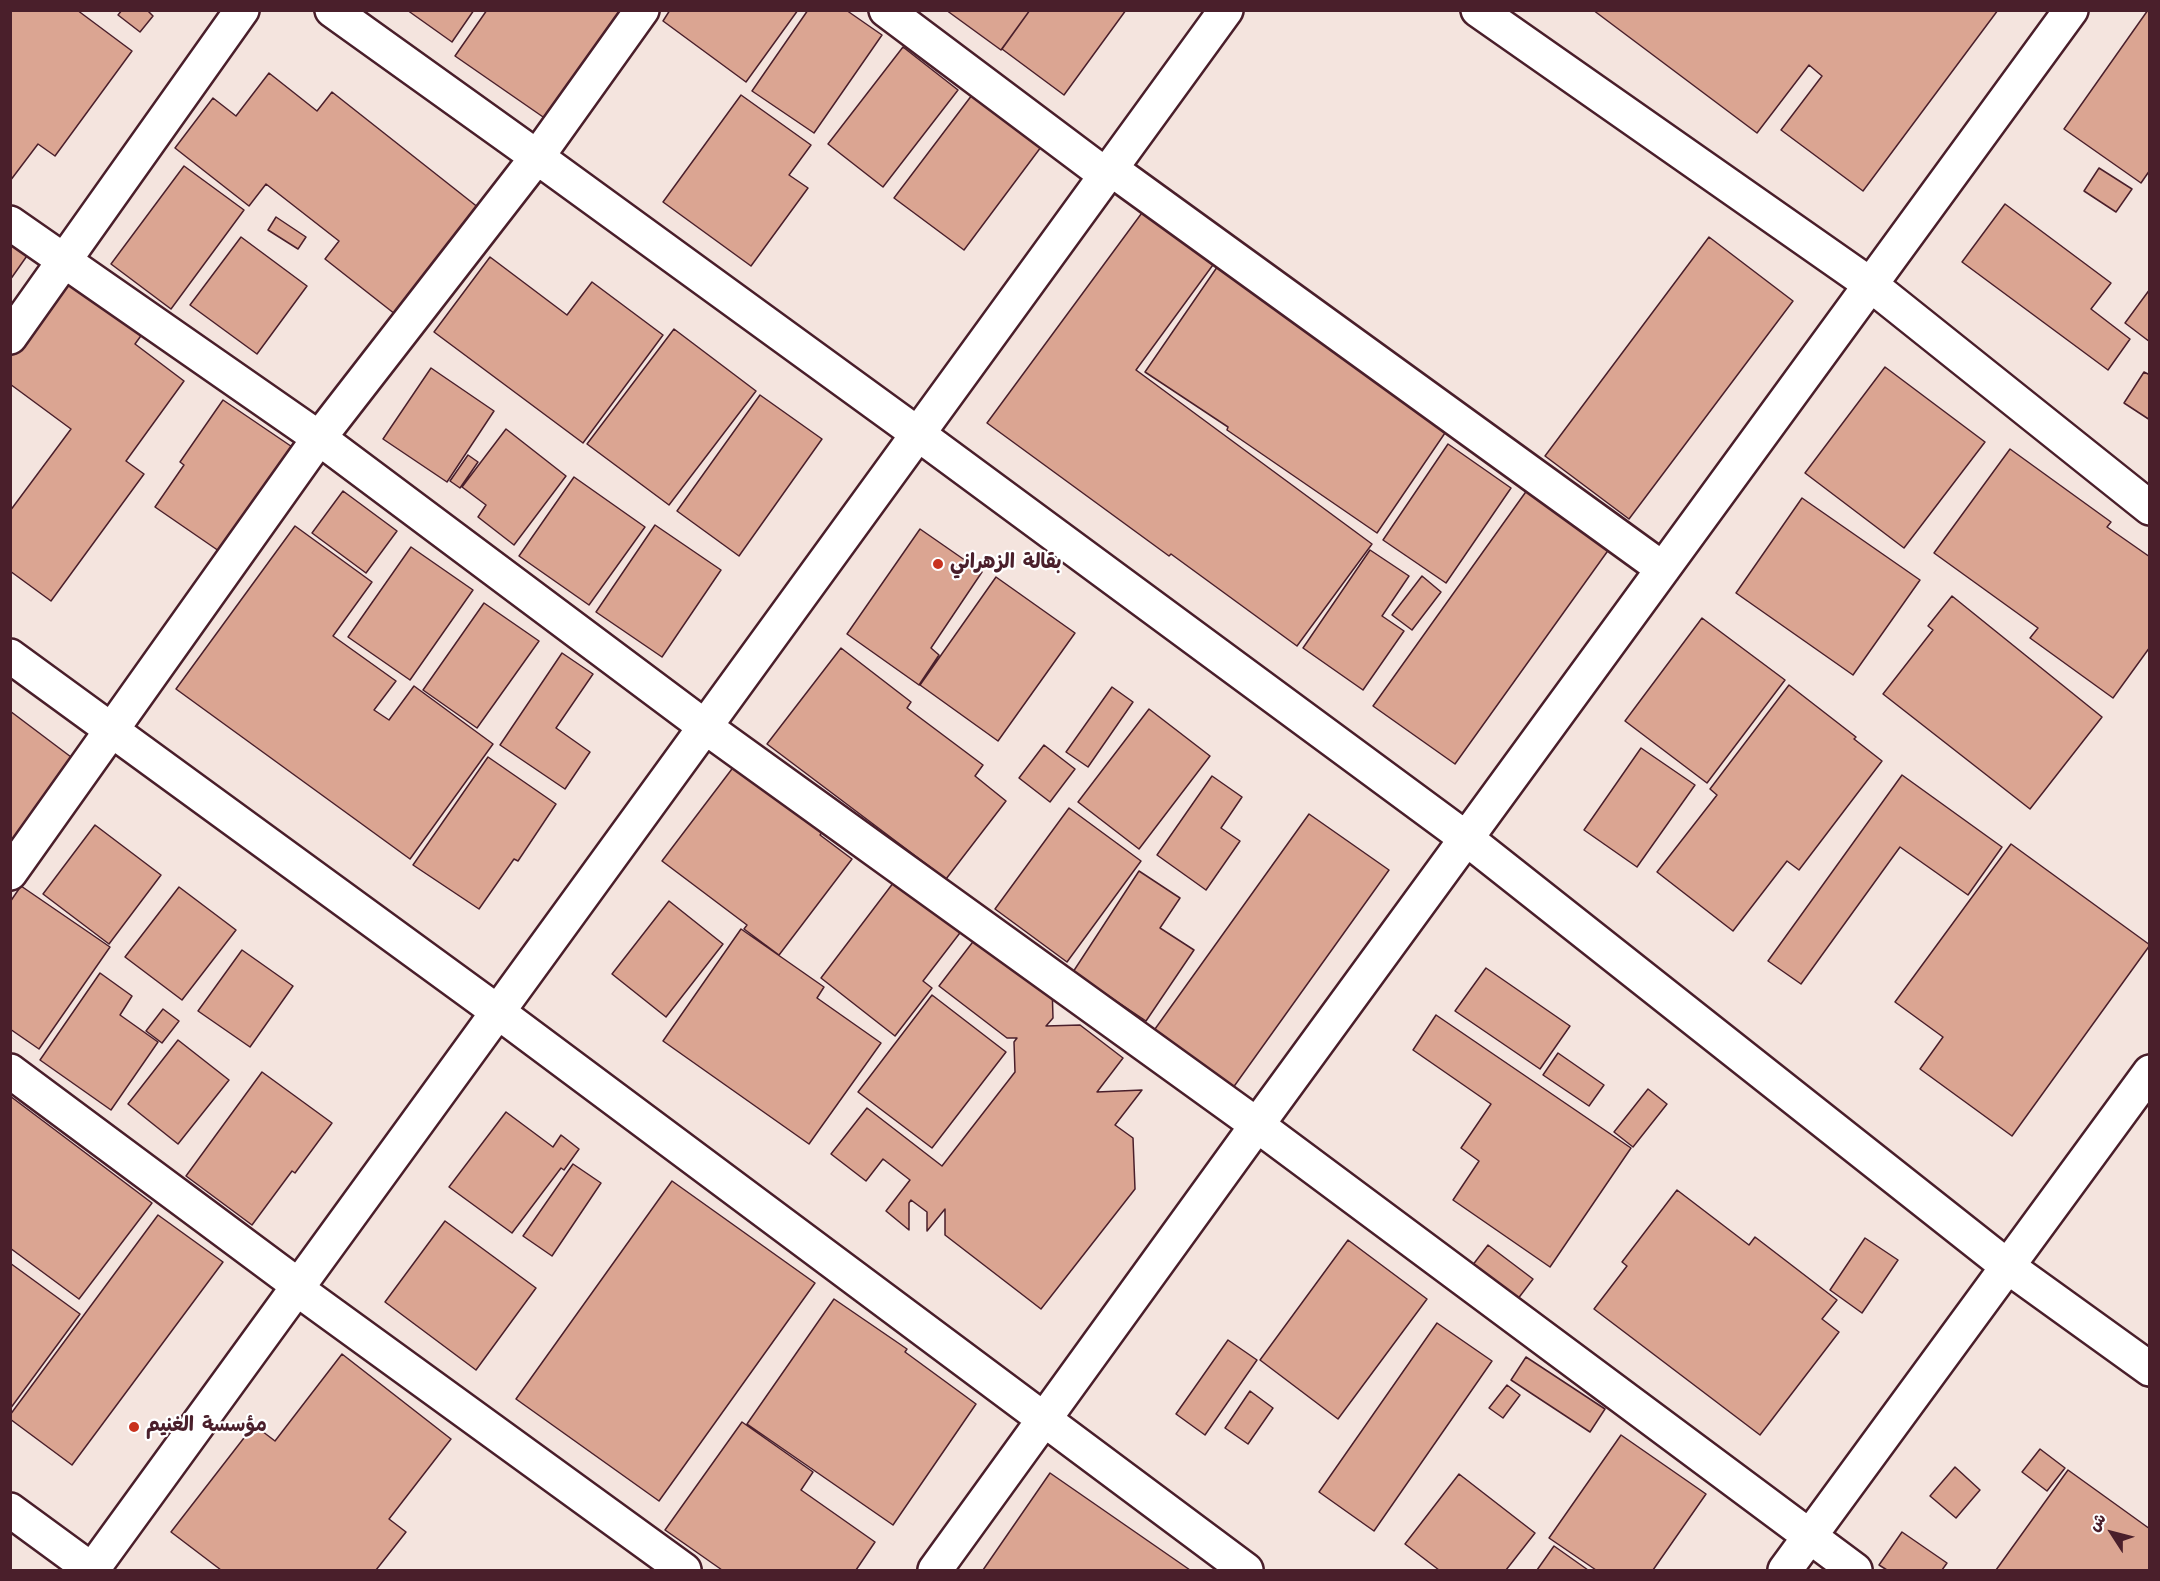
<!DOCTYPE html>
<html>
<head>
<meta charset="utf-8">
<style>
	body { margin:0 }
	#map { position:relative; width:2160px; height:1581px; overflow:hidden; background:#f4e4de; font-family:"Architects Daughter","Playpen Sans Arabic",sans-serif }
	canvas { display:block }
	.frame { position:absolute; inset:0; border:12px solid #4a1f2b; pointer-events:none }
	.north { position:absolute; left:2082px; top:1503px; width:60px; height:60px; -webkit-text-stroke:4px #fff; paint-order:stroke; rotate:306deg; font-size:16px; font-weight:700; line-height:24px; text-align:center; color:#4a1f2b }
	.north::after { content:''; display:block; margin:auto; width:21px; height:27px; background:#4a1f2b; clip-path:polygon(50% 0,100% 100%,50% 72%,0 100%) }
</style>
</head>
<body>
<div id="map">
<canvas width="2160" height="1581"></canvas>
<div class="frame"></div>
<div class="north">ش</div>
</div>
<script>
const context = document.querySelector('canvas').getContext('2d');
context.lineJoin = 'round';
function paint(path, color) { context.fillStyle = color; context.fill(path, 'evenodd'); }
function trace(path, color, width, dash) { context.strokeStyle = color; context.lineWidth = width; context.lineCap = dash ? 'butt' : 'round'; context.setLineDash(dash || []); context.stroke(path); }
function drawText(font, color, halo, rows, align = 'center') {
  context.font = font + ' "Architects Daughter","Playpen Sans Arabic",sans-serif'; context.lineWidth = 4.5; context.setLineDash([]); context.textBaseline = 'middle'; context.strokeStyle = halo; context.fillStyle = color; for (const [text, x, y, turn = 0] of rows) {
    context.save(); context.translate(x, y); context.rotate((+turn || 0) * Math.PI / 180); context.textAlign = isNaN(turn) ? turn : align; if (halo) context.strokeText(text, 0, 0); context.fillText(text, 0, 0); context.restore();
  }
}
const building = new Path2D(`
	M10 10H77L132 51 55 156 38 144 10 181Z
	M122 10H147L153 16 140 32 118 15Z
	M407 10H474L452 42Z
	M487 10H621V11L546 119 455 56Z
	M670 10H798L746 82 663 21Z
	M808 10H846L882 35 814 133 752 91Z
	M946 10H1030L1001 50Z
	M1030 10H1126L1064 95 1002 49Z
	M1593 10H1998L1863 191 1781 130 1822 76 1809 65 1757 133Z
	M2148 10H2150V170L2141 183 2064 129Z
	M903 47 958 90 883 187 828 144Z
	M269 73 317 111 332 92 484 212 400 318 325 259 339 241 266 184 249 206 175 148 213 98 236 116Z
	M741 95 811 145 789 175 808 188 751 266 663 202Z
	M972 95 1041 147 964 250 894 198Z
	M184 166 244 210 171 309 111 264Z
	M2099 168 2132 189 2116 212 2084 191Z
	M2005 204 2111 283 2091 309 2130 339 2108 370 1962 262Z
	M1147 206 1218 258 1136 370 1372 544 1297 646 1171 554 1169 556 987 423Z
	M276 217 306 237 298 249 268 230Z
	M241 237 307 286 257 354 190 305Z
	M1709 237 1793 301 1629 519 1545 456Z
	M10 240 29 253 10 280Z
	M490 257 567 315 592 282 663 335 583 443 434 332Z
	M1222 260 1300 314 1293 323 1447 430 1377 533 1227 430 1228 427 1145 372Z
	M71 269 148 326 135 344 184 381 126 461 144 474 51 601 10 571V511L71 429 10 384V351Z
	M2150 289V342L2125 323Z
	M674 329 756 391 669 505 587 444Z
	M1885 367 1985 442 1904 548 1805 473Z
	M431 368 494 411 447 482 383 439Z
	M2144 372 2150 375V420L2124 403Z
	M760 395 822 439 739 556 677 511Z
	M223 400 304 455 232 560 155 507 184 465 180 462Z
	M506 429 566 476 514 545 478 517 486 505 462 487Z
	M1448 444 1511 488 1446 583 1383 540Z
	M2010 449 2111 522 2107 527 2150 557V647L2113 698 2030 638 2038 628 1934 553Z
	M468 455 478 462 460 488 450 481Z
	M574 477 645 527 589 605 519 556Z
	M1530 486 1612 545 1455 764 1373 706Z
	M343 491 397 531 366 573 312 533Z
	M1802 498 1920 580 1853 675 1736 593Z
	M655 525 721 570 662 657 596 612Z
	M295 526 372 582 333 636 396 681 374 710 389 720 414 686 493 744 410 859 176 689Z
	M920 529 982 572 931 648 939 655 919 685 847 634Z
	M411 547 473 590 410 680 348 637Z
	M1370 550 1409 576 1382 616 1404 631 1363 690 1303 648Z
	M1422 576 1441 592 1412 630 1392 615Z
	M996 577 1075 633 998 741 920 685Z
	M1952 596 2102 717 2030 809 1883 694 1933 630 1928 626Z
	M484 603 539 641 477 728 423 690Z
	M1702 618 1785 680 1707 783 1625 721Z
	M841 648 911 702 907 708 983 765 975 776 1006 801 946 879 767 744Z
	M562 653 593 674 556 728 590 752 565 789 500 745Z
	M1789 685 1856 737 1854 739 1882 761 1799 870 1787 861 1733 931 1657 872 1717 795 1710 789Z
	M1112 687 1133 702 1088 767 1066 752Z
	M1149 709 1210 756 1139 849 1078 802Z
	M10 711 75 760 10 846Z
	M1044 745 1075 769 1050 802 1019 778Z
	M1641 748 1695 785 1637 867 1584 830Z
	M488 757 556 804 518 861 514 859 479 909 413 865Z
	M738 761 826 827 820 835 852 859 779 955 744 929 747 925 662 861Z
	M1902 775 2002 847 1968 895 1900 847 1801 984 1768 961Z
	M1212 776 1242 797 1221 828 1240 841 1206 890 1157 855Z
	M1069 808 1141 861 1067 962 995 909Z
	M1309 814 1389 870 1230 1092 1150 1036Z
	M95 825 161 875 109 944 43 894Z
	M2011 844 2150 945 2012 1136 1920 1069 1943 1037 1895 1002Z
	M1139 871 1180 898 1160 928 1194 950 1146 1021 1073 972Z
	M900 874 966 925 923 981 932 988 895 1036 821 978Z
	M21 886 110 947 39 1049 10 1029V902Z
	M179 887 236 930 182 1000 125 957Z
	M669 901 723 944 666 1017 612 974Z
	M741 929 824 987 817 998 881 1043 809 1144 663 1041Z
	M982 930 1052 985 1053 1018 1046 1026 1080 1025 1123 1058 1097 1092 1142 1090 1115 1125 1133 1138 1135 1189 1041 1309 945 1235V1209L927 1231V1212L911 1200 909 1203V1230L886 1211 910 1180 883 1159 866 1181 831 1154 867 1108 942 1166 1015 1072 1014 1042 1017 1038H1007L939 986Z
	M242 950 293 986 250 1047 198 1011Z
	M1486 968 1570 1026 1540 1069 1455 1011Z
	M100 973 132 996 120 1015 158 1042 111 1110 40 1060Z
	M932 995 1006 1052 932 1148 858 1092Z
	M163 1009 179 1021 162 1043 146 1031Z
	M1436 1015 1631 1148 1550 1267 1453 1200 1479 1161 1461 1148 1491 1104 1413 1050Z
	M178 1040 229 1080 178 1144 128 1104Z
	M1558 1053 1604 1085 1589 1106 1543 1075Z
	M262 1072 332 1123 295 1173 292 1171 252 1225 186 1176Z
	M1648 1089 1667 1104 1633 1147 1614 1132Z
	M10 1096 152 1203 79 1299 10 1248Z
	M506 1112 553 1147 561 1135 579 1149 564 1170 561 1168 512 1233 449 1187Z
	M573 1164 601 1183 552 1256 523 1236Z
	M672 1181 815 1283 659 1501 516 1399Z
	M1677 1190 1749 1245 1755 1237 1837 1300 1822 1319 1839 1332 1760 1435 1594 1309 1627 1266 1622 1262Z
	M158 1215 223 1262 72 1465 10 1419V1415Z
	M445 1221 536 1288 476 1370 385 1302Z
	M1865 1238 1898 1260 1862 1313 1830 1290Z
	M1348 1240 1427 1299 1338 1419 1260 1360Z
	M1488 1245 1533 1279 1517 1300 1472 1266Z
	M10 1263 80 1314 10 1409Z
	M834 1299 907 1349 905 1352 976 1404 893 1525 747 1424Z
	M1437 1323 1492 1361 1374 1531 1319 1492Z
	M1228 1340 1257 1360 1205 1435 1176 1414Z
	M342 1354 451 1439 389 1519 406 1532 376 1570H221L171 1532 254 1425 275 1441Z
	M1526 1357 1605 1409 1590 1432 1511 1380Z
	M1507 1385 1520 1395 1503 1418 1489 1408Z
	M1250 1391 1273 1408 1248 1444 1225 1428Z
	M742 1422 813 1472 801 1490 875 1542 856 1570H722L665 1530Z
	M1621 1435 1706 1494 1653 1570H1596L1549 1538Z
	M2040 1449 2065 1468 2047 1491 2022 1472Z
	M1955 1467 1980 1490 1956 1518 1930 1496Z
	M2068 1470 2150 1529V1570H1996Z
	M1050 1473 1190 1570H983Z
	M1459 1474 1535 1533 1506 1570H1439L1405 1544Z
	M1902 1532 1947 1563 1942 1570H1887L1879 1565Z
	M1554 1546 1588 1570H1537Z`);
const minor = new Path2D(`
	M332 10 537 157 918 434 1467 839 2007 1266 2150 1369
	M886 10 1107 176
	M1478 10 1871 285 2150 508
	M1111 169 1663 569
	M10 223 319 438 704 726 1257 1125 1855 1570
	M10 337 242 10
	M10 656 498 1012 1246 1570
	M10 873 319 438 537 157 642 10
	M10 1071 299 1286
	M297 1289 684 1570
	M10 1510 92 1570 1226 10
	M935 1570 1257 1125 2071 10
	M1785 1570 2150 1072`);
const markers = [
	[938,564,6,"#c8321e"],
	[134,1427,6,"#c8321e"]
];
const poiNames = [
	["بقالة الزهراني",950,564],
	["مؤسسة الغنيم",146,1427]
];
paint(building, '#dba592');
trace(building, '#4a1f2b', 1.5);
trace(minor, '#4a1f2b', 38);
trace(minor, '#fff', 33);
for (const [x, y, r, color] of markers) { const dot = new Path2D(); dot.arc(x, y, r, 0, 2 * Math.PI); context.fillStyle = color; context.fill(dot); trace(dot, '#fff', 2); }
drawText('bold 20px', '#4a1f2b', '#fff', poiNames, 'left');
</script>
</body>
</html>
